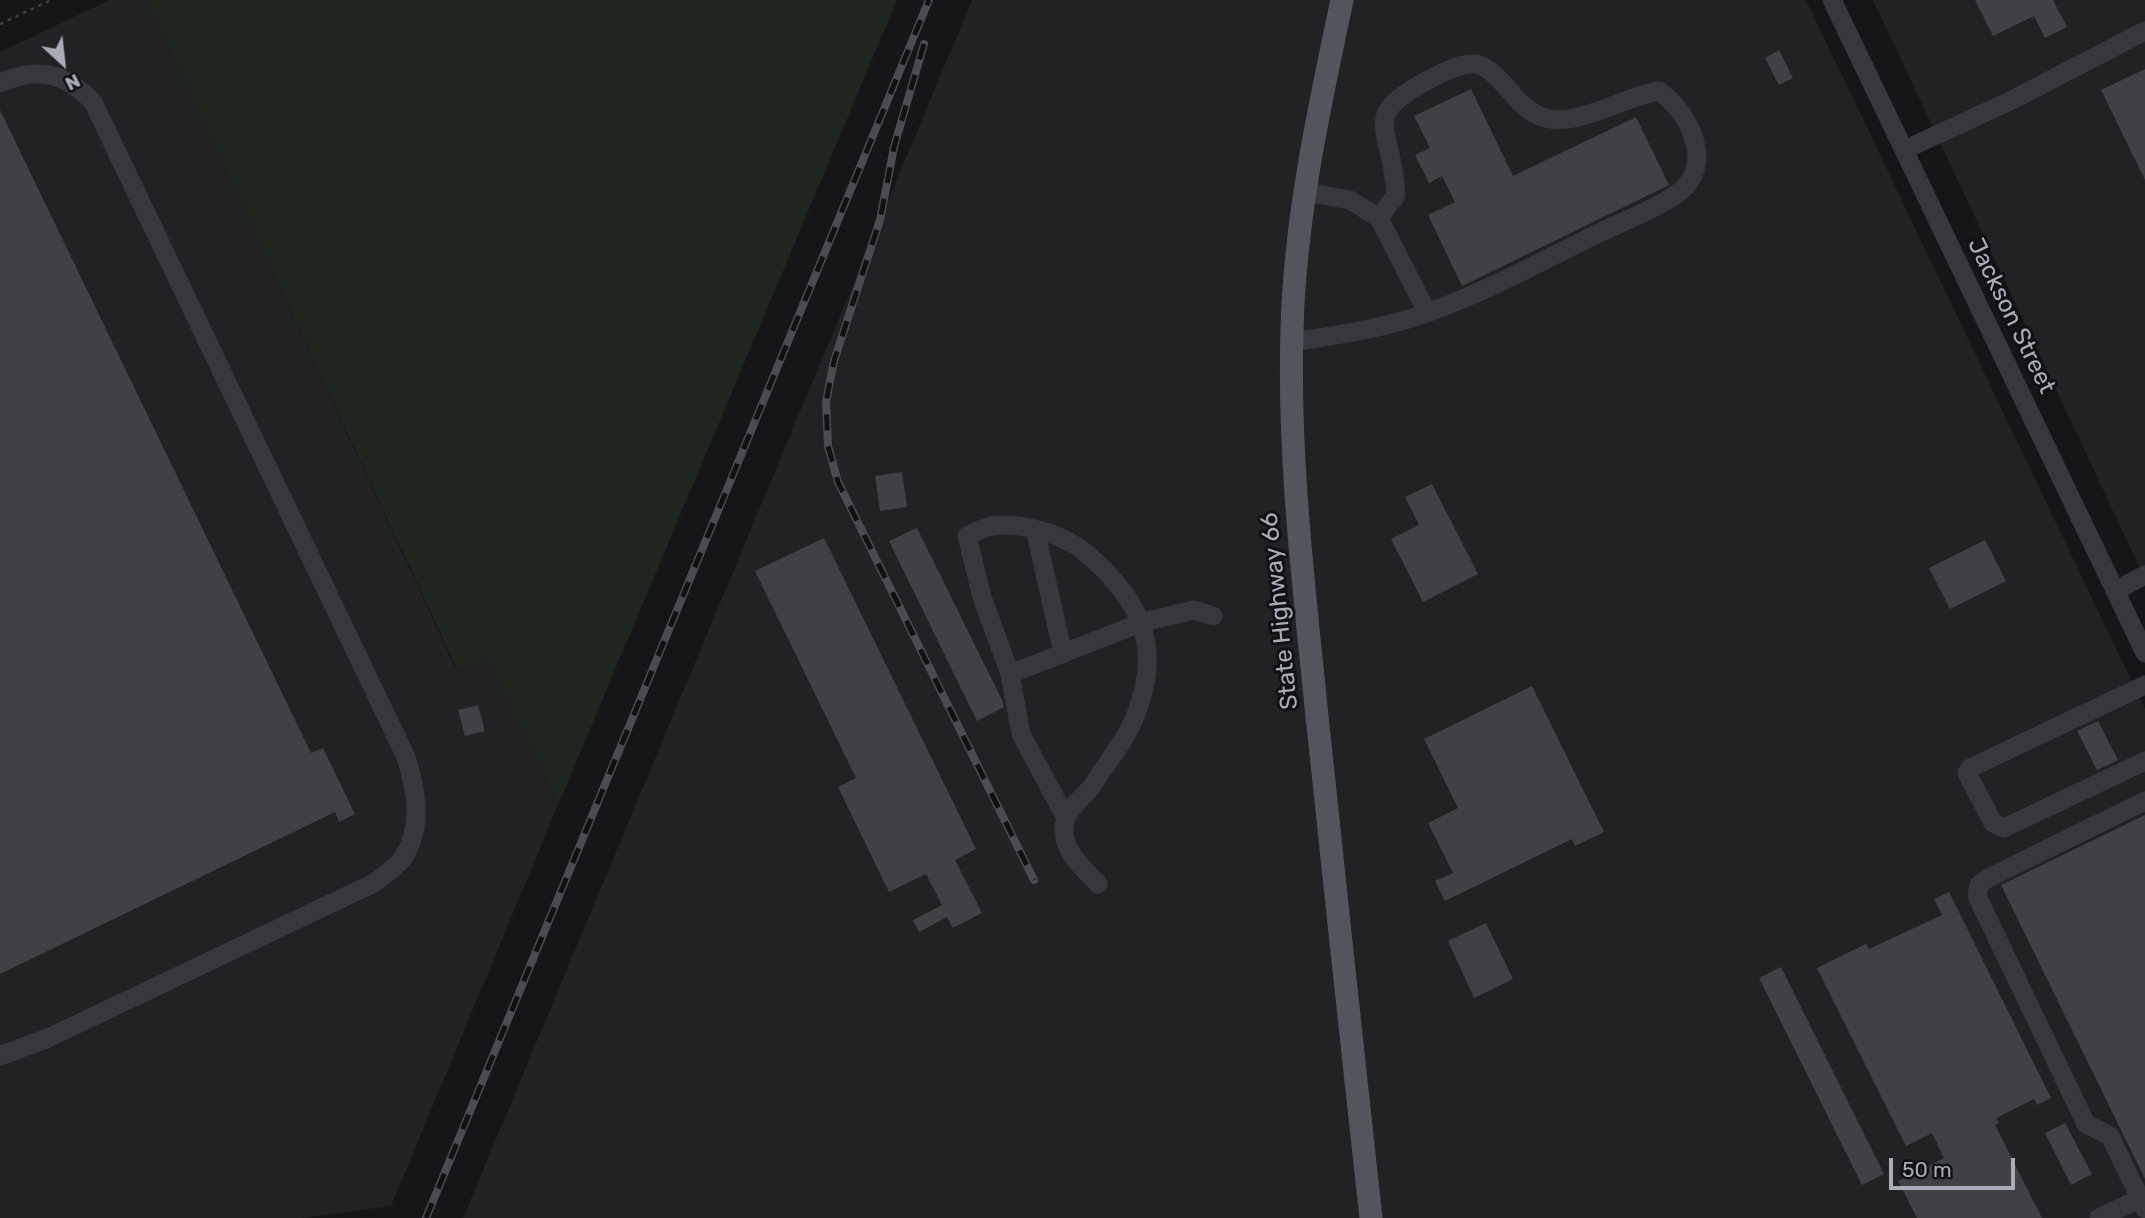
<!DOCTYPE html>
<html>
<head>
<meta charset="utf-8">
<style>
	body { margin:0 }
	#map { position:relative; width:2145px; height:1218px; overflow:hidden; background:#161618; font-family:Rubik,sans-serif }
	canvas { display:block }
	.north { position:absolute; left:28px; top:28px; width:70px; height:70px; -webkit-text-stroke:5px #111113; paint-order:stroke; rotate:153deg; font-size:19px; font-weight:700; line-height:28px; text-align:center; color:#a8adb8 }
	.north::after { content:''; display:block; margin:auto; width:24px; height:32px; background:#a8adb8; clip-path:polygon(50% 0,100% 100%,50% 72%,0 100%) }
	.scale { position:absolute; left:1889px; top:1158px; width:126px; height:32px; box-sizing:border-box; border:4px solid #a8adb8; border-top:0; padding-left:9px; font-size:21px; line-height:24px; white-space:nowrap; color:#a8adb8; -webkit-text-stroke:5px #111113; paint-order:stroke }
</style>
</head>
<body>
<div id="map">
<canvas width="2145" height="1218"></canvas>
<div class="north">N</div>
<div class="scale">50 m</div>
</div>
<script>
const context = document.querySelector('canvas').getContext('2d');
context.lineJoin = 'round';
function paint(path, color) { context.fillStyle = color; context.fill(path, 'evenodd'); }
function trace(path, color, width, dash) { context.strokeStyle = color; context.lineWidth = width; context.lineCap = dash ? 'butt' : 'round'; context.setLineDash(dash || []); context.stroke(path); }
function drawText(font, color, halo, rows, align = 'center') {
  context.font = font + ' Rubik,sans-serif'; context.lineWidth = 6; context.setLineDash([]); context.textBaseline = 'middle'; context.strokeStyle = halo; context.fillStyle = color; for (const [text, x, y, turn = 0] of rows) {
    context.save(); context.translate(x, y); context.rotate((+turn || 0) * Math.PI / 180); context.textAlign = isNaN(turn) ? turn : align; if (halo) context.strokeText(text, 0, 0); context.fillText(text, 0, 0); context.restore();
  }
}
const built = new Path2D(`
	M110 0H146L457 671 487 656 558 805 391 1206 300 1218H0V52Z
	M972 0H1806L2145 709V1218H463Z
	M1873 0H2145V579Z`);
const green = new Path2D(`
	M146 0H897L558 805 487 657 458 671Z`);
const building = new Path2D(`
	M1975 0H2053L2067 27 2045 38 2034 16 1993 36Z
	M1779 50 1793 78 1779 85 1765 58Z
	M2145 69V180L2101 90Z
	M1471 89 1513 176 1636 117 1669 185 1462 286 1428 215 1455 202 1442 176 1429 183 1415 155 1430 148 1414 116Z
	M0 110 311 753 323 748 355 814 339 822 335 812 0 974Z
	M902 472 907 507 880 511 875 476Z
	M1432 484 1478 574 1423 602 1391 539 1419 525 1405 497Z
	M917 528 1002 700 1004 707 977 721 889 541Z
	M824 538 976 849 955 860 982 913 953 928 947 917 919 932 913 920 942 905 926 874 889 892 838 787 856 778 755 571Z
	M1985 540 2006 581 1950 609 1929 568Z
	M1532 686 1604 832 1575 846 1572 839 1445 901 1435 881 1453 873 1428 823 1458 808 1424 739Z
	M478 705 485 731 465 736 458 710Z
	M2098 721 2118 760 2097 770 2077 731Z
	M2145 815V1179L2001 885Z
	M1949 892 2051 1098 2037 1105 2034 1099 1996 1118 1999 1123 1995 1125 2042 1218H1917L1898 1181 1944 1158 1932 1133 1906 1146 1817 968 1866 944 1869 949 1942 915 1934 899Z
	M1486 923 1513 979 1474 998 1448 941Z
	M1781 967 1884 1174 1862 1185 1759 978Z
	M2065 1123 2092 1174 2071 1185 2045 1133Z`);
const path = new Path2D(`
	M0 24 51 0`);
const minor = new Path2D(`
	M1832 0 2145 653
	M0 83C38 66 65 73 93 102L406 757C416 791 424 825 403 858 397 867 383 876 374 883L48 1038 0 1056
	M1904 150 2012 100 2145 31
	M1306 192 1350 200 1379 218 1427 312
	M1292 342C1332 336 1373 330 1412 318 1478 297 1539 262 1601 232 1622 222 1670 203 1685 187 1713 158 1686 109 1659 91 1626 96 1582 124 1551 119 1519 115 1507 79 1484 67 1471 59 1450 69 1438 75 1355 117 1392 121 1396 195L1379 218
	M1035 529 1063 654
	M2115 591 2145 575
	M1010 674 1021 734 1066 818
	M2145 685 1970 768 1967 773 1993 823 2004 828 2145 761
	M2145 801 1988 878 1979 885 1977 896 2086 1124 2110 1136 2145 1209
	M1098 884C1081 866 1059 848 1065 821 1068 807 1087 795 1094 783 1108 761 1127 738 1136 714 1163 646 1140 600 1087 554 1064 534 1023 522 992 526 984 527 975 533 967 536L982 597 1010 674 1143 622 1194 610 1213 616
	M2099 1218 2145 1196`);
const major = new Path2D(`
	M1342 0C1319 108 1295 218 1292 329 1288 459 1304 587 1317 716 1334 883 1353 1051 1371 1218`);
const rail = new Path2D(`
	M924 44 894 147 880 220 834 361 826 402 828 446 838 482 1034 880
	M426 1218 929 0`);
const streetNames = [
	["Jackson Street",2011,316,64],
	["State Highway 66",1280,611,-96]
];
paint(built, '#222225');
paint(green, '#1e261f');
paint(building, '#404145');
trace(path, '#3d3f44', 2.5, [3.5, 5]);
trace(minor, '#37383d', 19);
trace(major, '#53555c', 23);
trace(rail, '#4a4c52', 8);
trace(rail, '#111113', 5, [16]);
drawText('24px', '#a8adb8', '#111113', streetNames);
</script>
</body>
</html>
